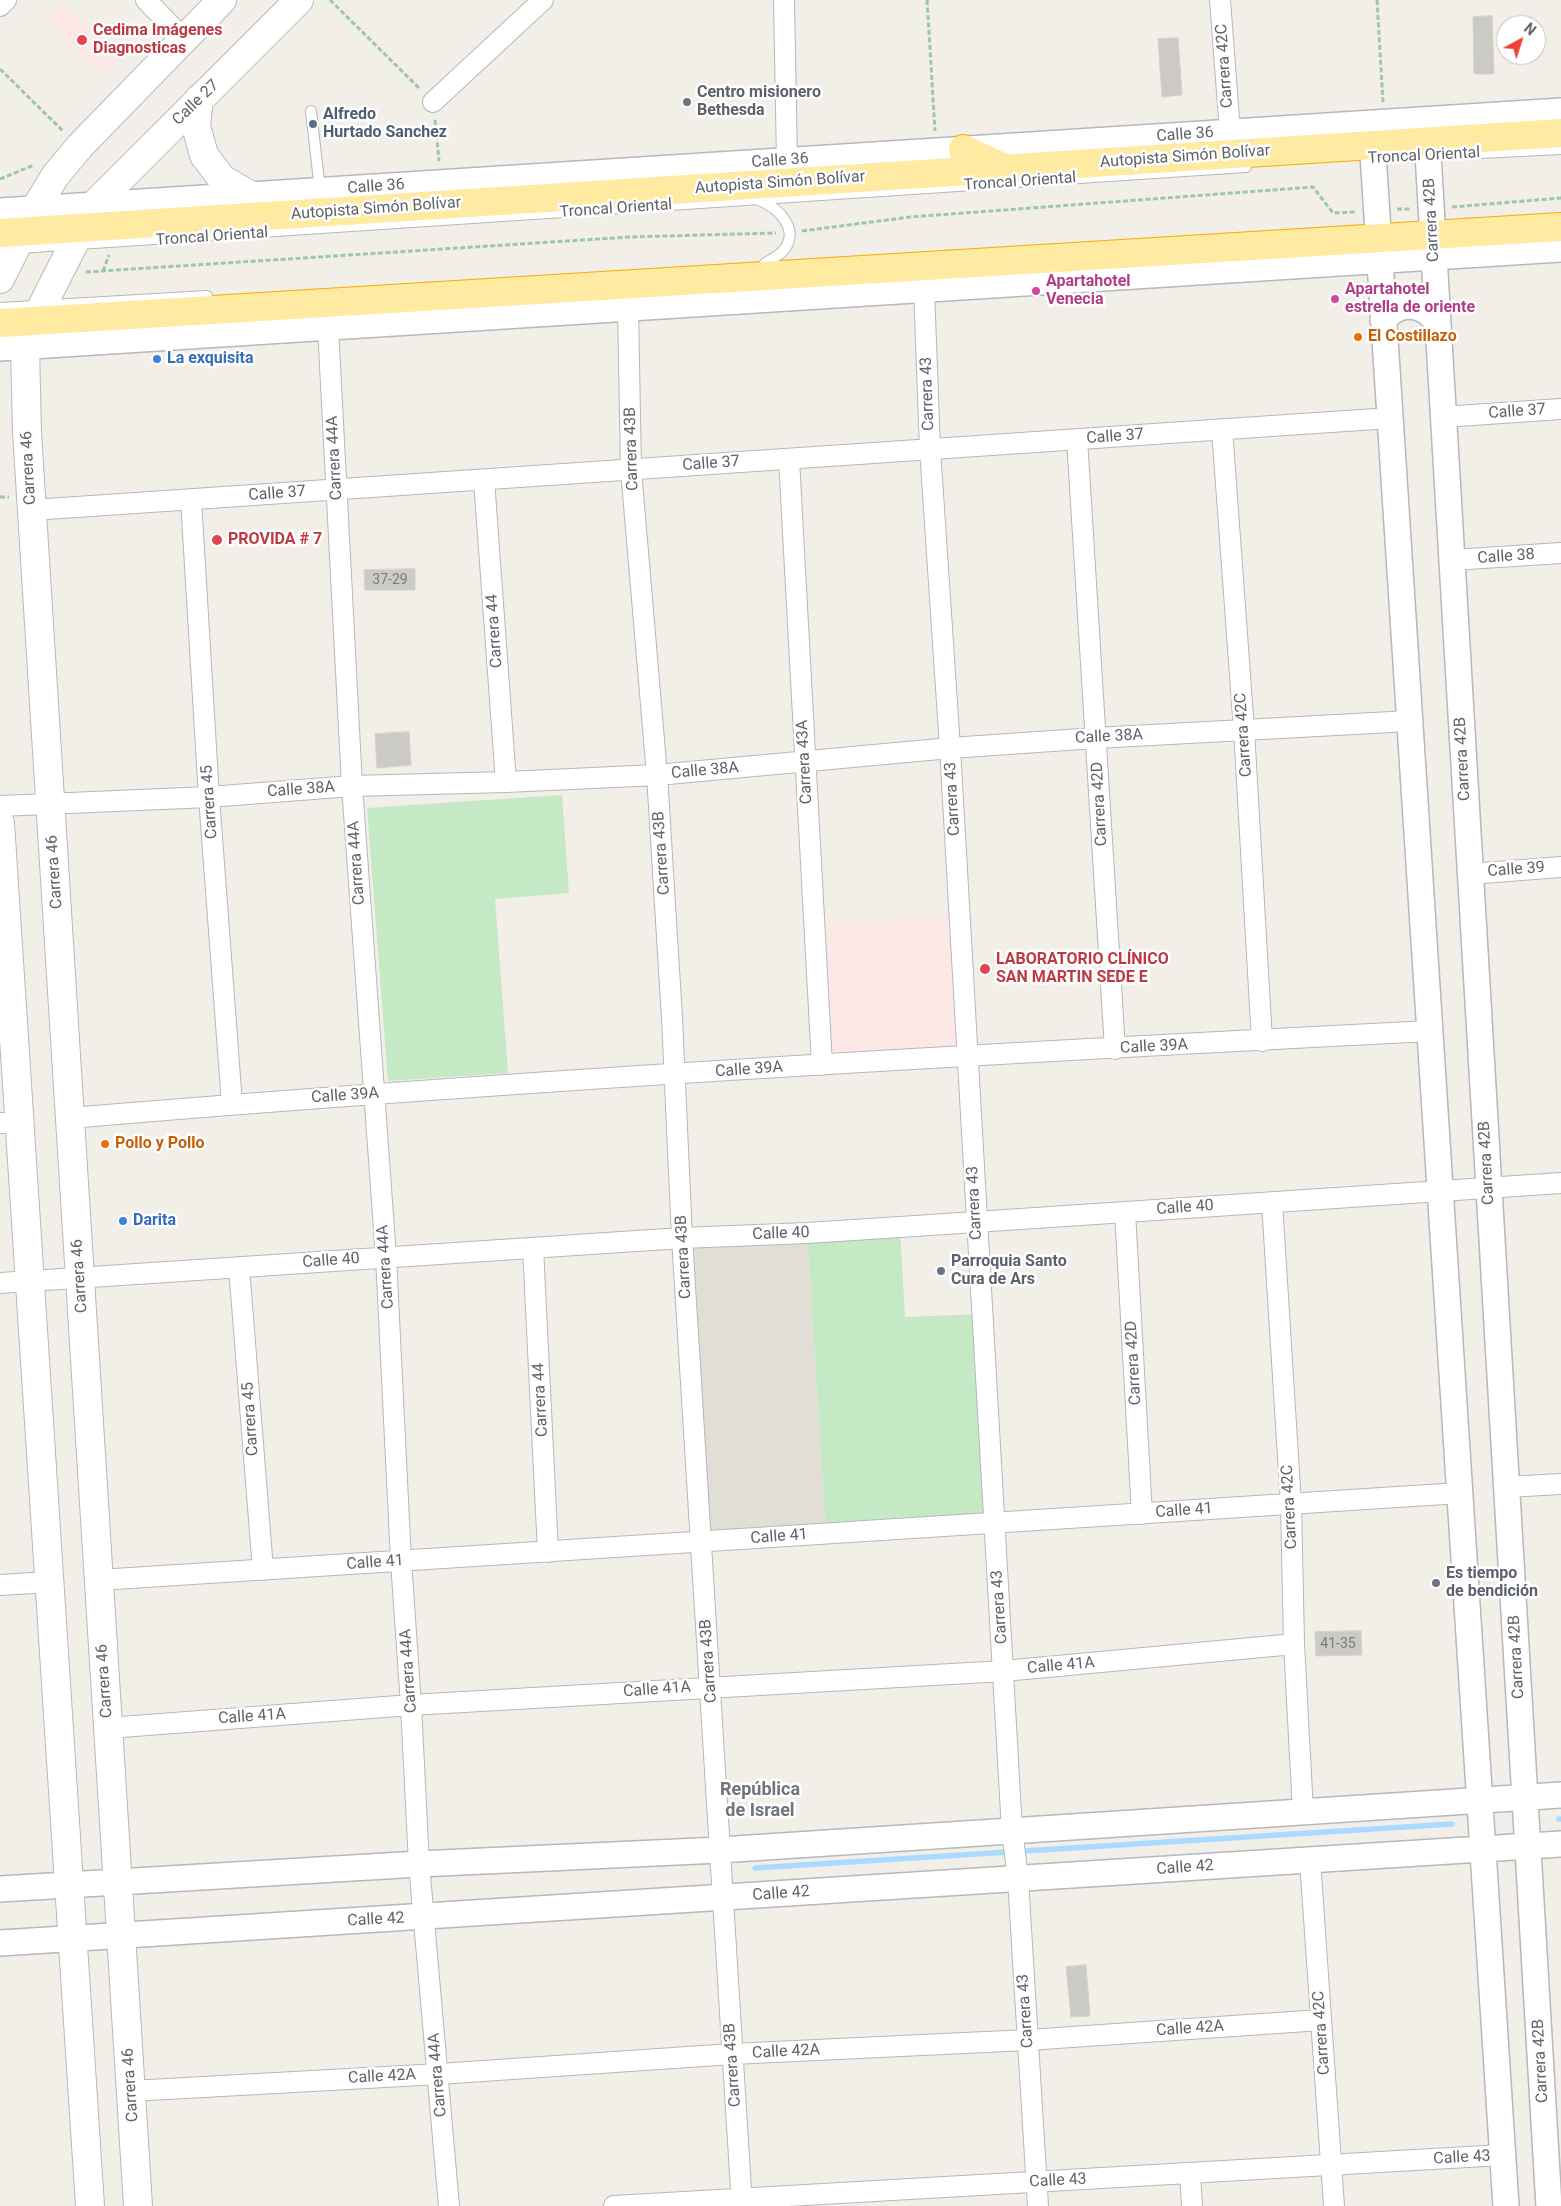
<!DOCTYPE html>
<html>
<head>
<meta charset="utf-8">
<style>
	body { margin:0 }
	#map { position:relative; width:1561px; height:2206px; overflow:hidden; background:#f1efe8; font-family:Roboto,sans-serif }
	canvas { display:block }
	.north { position:absolute; left:1496px; top:15px; width:50px; height:50px; box-sizing:border-box; background:#fff; border:1px solid #bfc1c3; border-radius:50%; rotate:40deg; font-size:14px; font-weight:700; line-height:20px; text-align:center; color:#5f6368 }
	.north::after { content:''; display:block; margin:auto; width:18px; height:22px; background:#ea4335; clip-path:polygon(50% 0,100% 100%,50% 72%,0 100%) }
</style>
</head>
<body>
<div id="map">
<canvas width="1561" height="2206"></canvas>
<div class="north">N</div>
</div>
<script>
const context = document.querySelector('canvas').getContext('2d');
context.lineJoin = 'round';
function paint(path, color) { context.fillStyle = color; context.fill(path, 'evenodd'); }
function trace(path, color, width, dash) { context.strokeStyle = color; context.lineWidth = width; context.lineCap = dash ? 'butt' : 'round'; context.setLineDash(dash || []); context.stroke(path); }
function drawText(font, color, halo, rows, align = 'center') {
  context.font = font + ' Roboto,sans-serif'; context.lineWidth = 5; context.setLineDash([]); context.textBaseline = 'middle'; context.strokeStyle = halo; context.fillStyle = color; for (const [text, x, y, turn = 0] of rows) {
    context.save(); context.translate(x, y); context.rotate((+turn || 0) * Math.PI / 180); context.textAlign = isNaN(turn) ? turn : align; if (halo) context.strokeText(text, 0, 0); context.fillText(text, 0, 0); context.restore();
  }
}
const education = new Path2D(`
	M807 1233 826 1534 701 1542 682 1238Z`);
const medical = new Path2D(`
	M61 3 119 60 104 76 45 19Z
	M959 915 968 1057 822 1065 813 923Z`);
const green = new Path2D(`
	M562 795 569 893 495 899 508 1073 388 1081 367 808Z
	M900 1227 905 1317 982 1314 994 1523 826 1534 807 1233Z`);
const stream = new Path2D(`
	M1559 1819H1561
	M755 1868 1452 1824`);
const building = new Path2D(`
	M1492 16 1494 74H1474L1473 17Z
	M1178 38 1182 95 1162 97 1158 39Z
	M415 569V590H365L364 570Z
	M409 732 411 765 377 768 375 734Z
	M1361 1631 1362 1655 1316 1656 1315 1632Z
	M1086 1965 1090 2016 1071 2017 1066 1967Z`);
const path = new Path2D(`
	M330 0 420 89
	M927 0 935 131
	M1377 0 1383 102
	M0 69 64 132
	M435 120 439 161
	M0 179 34 165
	M1452 207 1561 198
	M1397 209H1411
	M802 231 910 217 1313 187 1333 213 1356 212
	M103 271 109 255
	M86 272 629 237 776 233
	M0 497H9`);
const service = new Path2D(`
	M311 111 320 190
	M1400 157 1561 149
	M759 200C779 208 802 231 782 252 777 257 771 260 765 263
	M18 248 1246 167
	M0 308 207 296`);
const minor = new Path2D(`
	M146 0 183 38
	M784 0 787 161
	M1220 0 1230 132
	M0 6 6 0
	M433 102 543 0
	M924 289 930 449 950 748 1012 1830 1018 1879 1038 2206
	M628 308 631 470 657 775 672 1018 682 1238 742 2206
	M328 327 352 786 386 1257 401 1561 411 1705 419 1864 449 2206
	M1443 417 1561 409
	M1222 429 1244 730 1262 1041
	M1077 439 1115 1049
	M789 459 822 1065
	M484 480 506 782
	M191 500 209 797 232 1104
	M32 510 1390 418
	M1452 560 1561 553
	M0 806 209 797 352 786 506 782 657 775 950 748 1096 738 1410 721
	M1470 874 1561 867
	M70 1118C522 1080 976 1054 1430 1031
	M0 1123H19
	M1272 1202 1291 1504 1294 1644 1303 1812
	M1125 1212 1142 1514
	M533 1248 548 1552
	M239 1267 263 1570
	M0 1283 682 1238 807 1233 900 1227 1561 1183
	M1507 1487 1561 1484
	M99 1580 1460 1493
	M0 1585 49 1582
	M108 1728 411 1705 1004 1671 1294 1644
	M1310 1860 1334 2206
	M131 2091 439 2074 732 2054 1028 2040 1321 2020
	M1190 2173 1192 2206
	M614 2206 1502 2155`);
const tertiary = new Path2D(`
	M1426 120 1549 2206
	M1371 123 1506 2206
	M0 211 1561 111
	M1383 320C1400 301 1421 302 1437 322
	M0 348 1561 249
	M0 1889 419 1864 720 1850 1561 1795
	M0 1943 1561 1844`);
const secondary = new Path2D(`
	M199 99 196 126 204 155 222 179 248 194
	M0 279 35 209 55 176 80 146 222 0
	M0 823 90 2206
	M138 2206 27 432 25 347 34 322 93 206 299 0`);
const trunk = new Path2D(`
	M963 149 1003 167
	M0 233 1561 133
	M0 323 1561 227`);
const markers = [
	[82,40,6,"#e0444e"],
	[687,102,5,"#6b7280"],
	[313,124,5,"#5c6f8a"],
	[1036,291,5,"#d1479c"],
	[1335,299,5,"#d1479c"],
	[1358,337,5,"#e8710a"],
	[157,359,5,"#3f7fe0"],
	[217,540,6,"#e0444e"],
	[985,969,6,"#e0444e"],
	[105,1144,5,"#e8710a"],
	[123,1221,5,"#3f7fe0"],
	[941,1271,5,"#6b7280"],
	[1436,1583,5,"#6b7280"]
];
const numberNames = [
	["37-29",390,580],
	["41-35",1338,1644]
];
const healthNames = [
	["Cedima Imágenes",93,31],
	["Diagnosticas",93,49],
	["PROVIDA # 7",228,540],
	["LABORATORIO CLÍNICO",996,960],
	["SAN MARTIN SEDE E",996,978]
];
const streetNames = [
	["Carrera 42C",1225,66,-94],
	["Calle 27",196,103,-44],
	["Calle 36",1185,135,-4],
	["Troncal Oriental",1424,156,-3],
	["Autopista Simón Bolívar",1185,157,-4],
	["Calle 36",780,161,-4],
	["Troncal Oriental",1020,182,-4],
	["Autopista Simón Bolívar",780,183,-4],
	["Calle 36",376,187,-4],
	["Autopista Simón Bolívar",376,209,-4],
	["Troncal Oriental",616,209,-4],
	["Carrera 42B",1432,220,-93],
	["Troncal Oriental",212,237,-4],
	["Carrera 43",928,394,-92],
	["Calle 37",1517,412,-4],
	["Calle 37",1115,437,-4],
	["Carrera 43B",632,449,-92],
	["Carrera 44A",335,458,-93],
	["Calle 37",711,464,-4],
	["Carrera 46",29,468,-93],
	["Calle 37",277,494,-4],
	["Calle 38",1506,557,-4],
	["Carrera 44",495,631,-94],
	["Carrera 42C",1244,735,-94],
	["Calle 38A",1109,737,-3],
	["Carrera 42B",1463,759,-93],
	["Carrera 43A",805,762,-93],
	["Calle 38A",705,771,-5],
	["Calle 38A",301,790,-4],
	["Carrera 43",953,799,-93],
	["Carrera 45",210,802,-94],
	["Carrera 42D",1100,804,-93],
	["Carrera 43B",662,853,-94],
	["Carrera 44A",357,863,-94],
	["Calle 39",1516,870,-4],
	["Carrera 46",55,872,-94],
	["Calle 39A",1154,1047,-3],
	["Calle 39A",749,1070,-4],
	["Calle 39A",345,1096,-4],
	["Carrera 42B",1487,1163,-93],
	["Carrera 43",975,1203,-93],
	["Calle 40",1185,1208,-4],
	["Calle 40",781,1234,-2],
	["Carrera 43B",684,1257,-93],
	["Calle 40",331,1261,-4],
	["Carrera 44A",386,1267,-94],
	["Carrera 46",80,1276,-94],
	["Carrera 42D",1134,1363,-93],
	["Carrera 44",541,1400,-93],
	["Carrera 45",251,1419,-94],
	["Carrera 42C",1290,1507,-93],
	["Calle 41",1184,1511,-4],
	["Calle 41",779,1537,-4],
	["Calle 41",375,1563,-4],
	["Carrera 43",1000,1607,-94],
	["Carrera 42B",1517,1657,-93],
	["Carrera 43B",709,1661,-94],
	["Calle 41A",1061,1666,-5],
	["Carrera 44A",409,1671,-94],
	["Carrera 46",105,1681,-94],
	["Calle 41A",657,1690,-4],
	["Calle 41A",252,1717,-4],
	["Calle 42",1185,1868,-4],
	["Calle 42",781,1894,-4],
	["Calle 42",376,1920,-3],
	["Carrera 43",1026,2011,-94],
	["Calle 42A",1190,2029,-4],
	["Carrera 42C",1322,2033,-94],
	["Calle 42A",786,2052,-3],
	["Carrera 42B",1541,2061,-93],
	["Carrera 43B",733,2065,-94],
	["Carrera 44A",438,2075,-95],
	["Calle 42A",382,2077,-3],
	["Carrera 46",131,2085,-94],
	["Calle 43",1462,2158,-3],
	["Calle 43",1058,2181,-3]
];
const worshipNames = [
	["Centro misionero",697,93],
	["Bethesda",697,111],
	["Parroquia Santo",951,1262],
	["Cura de Ars",951,1280],
	["Es tiempo",1446,1574],
	["de bendición",1446,1592]
];
const serviceNames = [
	["Alfredo",323,115],
	["Hurtado Sanchez",323,133]
];
const hotelNames = [
	["Apartahotel",1046,282],
	["Venecia",1046,300],
	["Apartahotel",1345,290],
	["estrella de oriente",1345,308]
];
const foodNames = [
	["El Costillazo",1368,337],
	["Pollo y Pollo",115,1144]
];
const shopNames = [
	["La exquisita",167,359],
	["Darita",133,1221]
];
const neighbourhoodNames = [
	["República",760,1790],
	["de Israel",760,1811]
];
paint(education, '#e1ded6');
paint(medical, '#fce8e6');
paint(green, '#c5e8c5');
trace(stream, '#aadaff', 5.5);
paint(building, '#cccac5');
trace(building, '#d6d1c6', 1);
trace(service, '#b5b8bc', 12);
trace(minor, '#b5b8bc', 22);
trace(tertiary, '#b5b8bc', 28);
trace(secondary, '#b6babf', 30);
trace(trunk, '#f9ab00', 30);
trace(path, '#9cc7a9', 3, [5, 2.5]);
trace(service, '#fff', 10);
trace(minor, '#fff', 20);
trace(tertiary, '#fff', 25);
trace(secondary, '#fff', 28);
trace(trunk, '#feeaa1', 28);
for (const [x, y, r, color] of markers) { const dot = new Path2D(); dot.arc(x, y, r, 0, 2 * Math.PI); context.fillStyle = color; context.fill(dot); trace(dot, '#fff', 2); }
drawText('14px', '#7a7d7f', null, numberNames);
drawText('bold 16px', '#be3a42', '#fff', healthNames, 'left');
drawText('16px', '#5f6368', '#fff', streetNames);
drawText('bold 16px', '#5b616d', '#fff', worshipNames, 'left');
drawText('bold 16px', '#4e5e75', '#fff', serviceNames, 'left');
drawText('bold 16px', '#b23c85', '#fff', hotelNames, 'left');
drawText('bold 16px', '#c56008', '#fff', foodNames, 'left');
drawText('bold 16px', '#366cbe', '#fff', shopNames, 'left');
drawText('bold 18px', '#70757a', '#fff', neighbourhoodNames);
</script>
</body>
</html>
